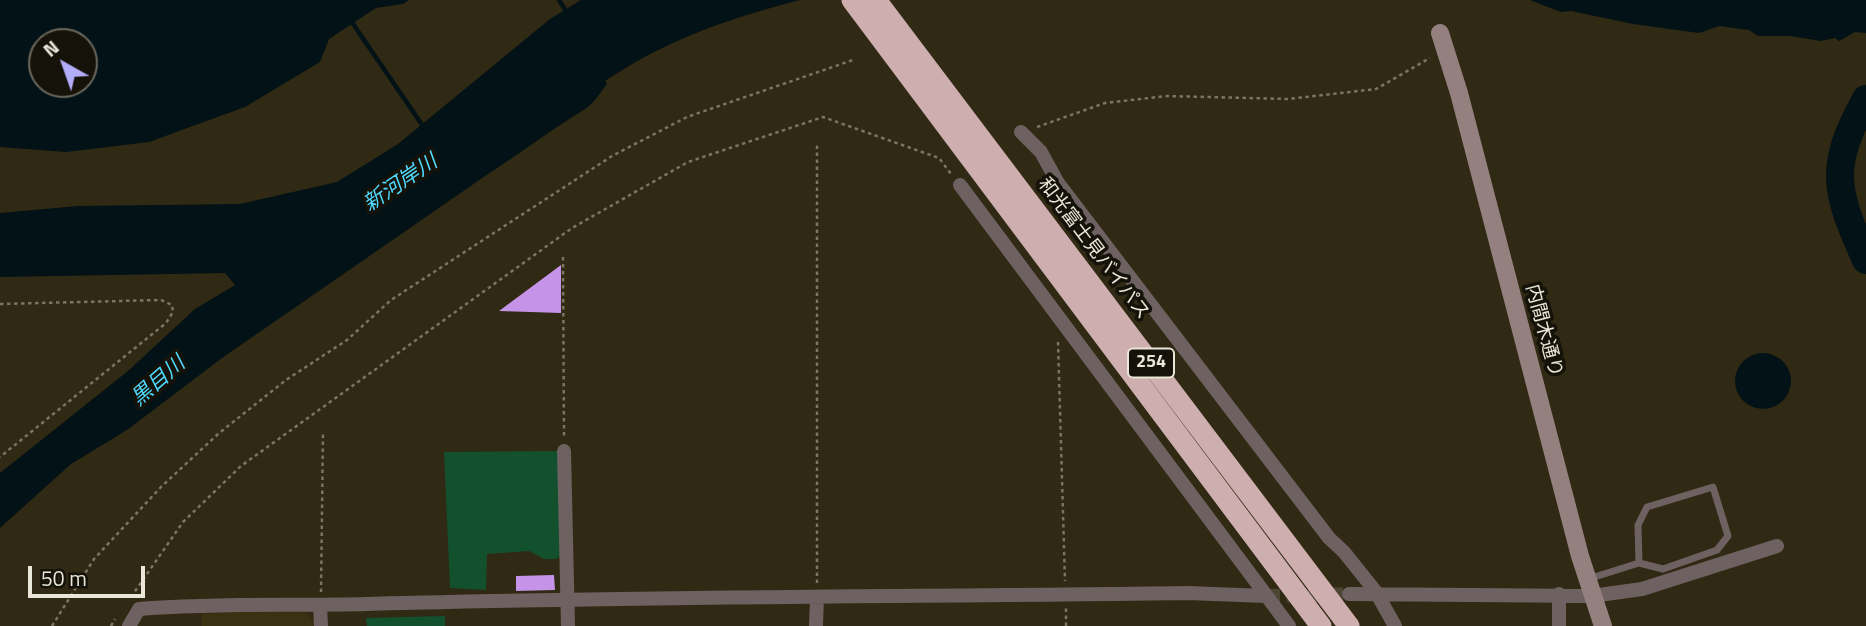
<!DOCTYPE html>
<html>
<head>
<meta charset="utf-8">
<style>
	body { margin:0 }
	#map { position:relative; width:1866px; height:626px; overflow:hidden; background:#302913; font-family:"Titillium Web",sans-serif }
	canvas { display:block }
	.north { position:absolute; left:28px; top:28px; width:70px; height:70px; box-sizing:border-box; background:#151209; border:2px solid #6a675c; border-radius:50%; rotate:320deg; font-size:19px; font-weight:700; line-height:28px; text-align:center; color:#eae6d8 }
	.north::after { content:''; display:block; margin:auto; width:24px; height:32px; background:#b2adf9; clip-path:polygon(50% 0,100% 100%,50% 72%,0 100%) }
	.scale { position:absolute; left:28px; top:566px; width:117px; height:32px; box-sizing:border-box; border:4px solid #eae6d8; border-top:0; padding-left:9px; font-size:21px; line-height:24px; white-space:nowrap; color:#eae6d8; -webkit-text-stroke:5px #151209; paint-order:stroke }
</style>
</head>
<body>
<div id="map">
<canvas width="1866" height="626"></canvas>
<div class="north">N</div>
<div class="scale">50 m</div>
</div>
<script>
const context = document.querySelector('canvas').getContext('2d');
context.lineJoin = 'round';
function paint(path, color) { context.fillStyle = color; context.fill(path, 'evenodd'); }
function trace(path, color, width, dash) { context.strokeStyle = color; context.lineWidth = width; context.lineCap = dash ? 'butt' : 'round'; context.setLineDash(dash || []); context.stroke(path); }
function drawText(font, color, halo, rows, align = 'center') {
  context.font = font + ' "Titillium Web","Noto Sans JP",sans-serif'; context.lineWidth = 7; context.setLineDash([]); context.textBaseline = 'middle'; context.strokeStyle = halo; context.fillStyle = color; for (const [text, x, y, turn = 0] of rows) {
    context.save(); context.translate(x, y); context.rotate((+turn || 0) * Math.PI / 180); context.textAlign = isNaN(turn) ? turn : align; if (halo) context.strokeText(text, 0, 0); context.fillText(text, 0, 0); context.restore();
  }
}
const built = new Path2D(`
	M202 610H304L316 626H202Z`);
const green = new Path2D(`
	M560 451V555L557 559H544L529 551 487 554 486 590 450 588 444 452Z
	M445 616V626H367L366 618Z`);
const water = new Path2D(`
	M0 0H409L403 4 376 8 329 39 320 62 245 107 149 142 66 152 0 147ZM42 42H84V84H42Z
	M581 0H800C727 19 668 39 605 81L607 84C601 91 594 104 585 109 552 129 521 153 488 174L222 358 127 430 71 464 0 528V473L128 371 195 309 235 285 225 273 0 277V213L78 206 240 204 337 182 398 144 550 19Z
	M1530 0H1866V33L1855 32 1839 41 1835 38 1821 41 1790 36H1758L1749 30 1719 26 1699 33 1633 24 1571 11 1561 12Z
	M1735 381a28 28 0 1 1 56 0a28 28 0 1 1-56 0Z`);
const stream = new Path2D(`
	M559 0 568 14
	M351 21 425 129`);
const river = new Path2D(`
	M1866 99C1828 167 1835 191 1866 260`);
const building = new Path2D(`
	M561 265V313L499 311Z
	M554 575 555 590 516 591V576Z`);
const streetTunnel = new Path2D(`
	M1266 596 1349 594`);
const path = new Path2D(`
	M1037 127 1105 103 1167 96 1288 99 1376 89 1430 58
	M563 257 564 436
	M0 304 161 300 172 305 173 312 166 323 0 457
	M1058 342 1065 581
	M817 583V142
	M321 592 323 433
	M131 597 183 522 241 466 572 228 688 162 823 117 939 158 951 174
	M52 626 94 559 161 487 218 434 286 380 347 340 391 300 612 156 687 117 853 60
	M111 626 115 619
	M1066 626V608`);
const lane = new Path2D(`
	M1588 579 1639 563 1638 525 1647 507 1713 487 1728 536 1717 550 1663 569 1639 563`);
const street = new Path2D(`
	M1021 132 1041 152 1058 183 1329 538 1344 552 1376 592 1395 626
	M960 185 1289 626
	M564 451 568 626
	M1349 594 1592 596 1642 589 1777 546
	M1559 594V626
	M320 605 321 626
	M129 626 139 609C215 603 291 606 367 604 640 596 914 597 1188 593L1266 596
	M816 626 817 597`);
const secondary = new Path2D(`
	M1440 33 1459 93 1580 556 1603 626`);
const highway = new Path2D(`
	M852 0 1321 626
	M876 0 1349 626`);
const shields = [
	[1151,363,46]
];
const shieldNames = [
	["254",1151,363]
];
const streetNames = [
	["和光富士見バイパス",1093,249,53],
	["内間木通り",1543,331,75]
];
const waterNames = [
	["新河岸川",401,184,-34],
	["黒目川",159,382,-41]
];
paint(built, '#3a3113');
paint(green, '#13512e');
paint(water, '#021217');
trace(stream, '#021217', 4.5);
trace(river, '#021217', 28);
paint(building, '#c594e8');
trace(streetTunnel, '#4c4531', 14, [14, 7]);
trace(path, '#7b7663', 2.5, [3.5, 3.5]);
trace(lane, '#6e6161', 7);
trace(street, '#6e6161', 14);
trace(secondary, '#958080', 18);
trace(highway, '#ceaeae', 21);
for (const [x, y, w] of shields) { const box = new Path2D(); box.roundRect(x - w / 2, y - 14.5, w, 29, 5); context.fillStyle = '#151209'; context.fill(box); trace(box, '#eae6d8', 2); }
drawText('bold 18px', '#eae6d8', null, shieldNames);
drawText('19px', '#eae6d8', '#151209', streetNames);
drawText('italic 21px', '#4fdaff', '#151209', waterNames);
</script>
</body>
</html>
